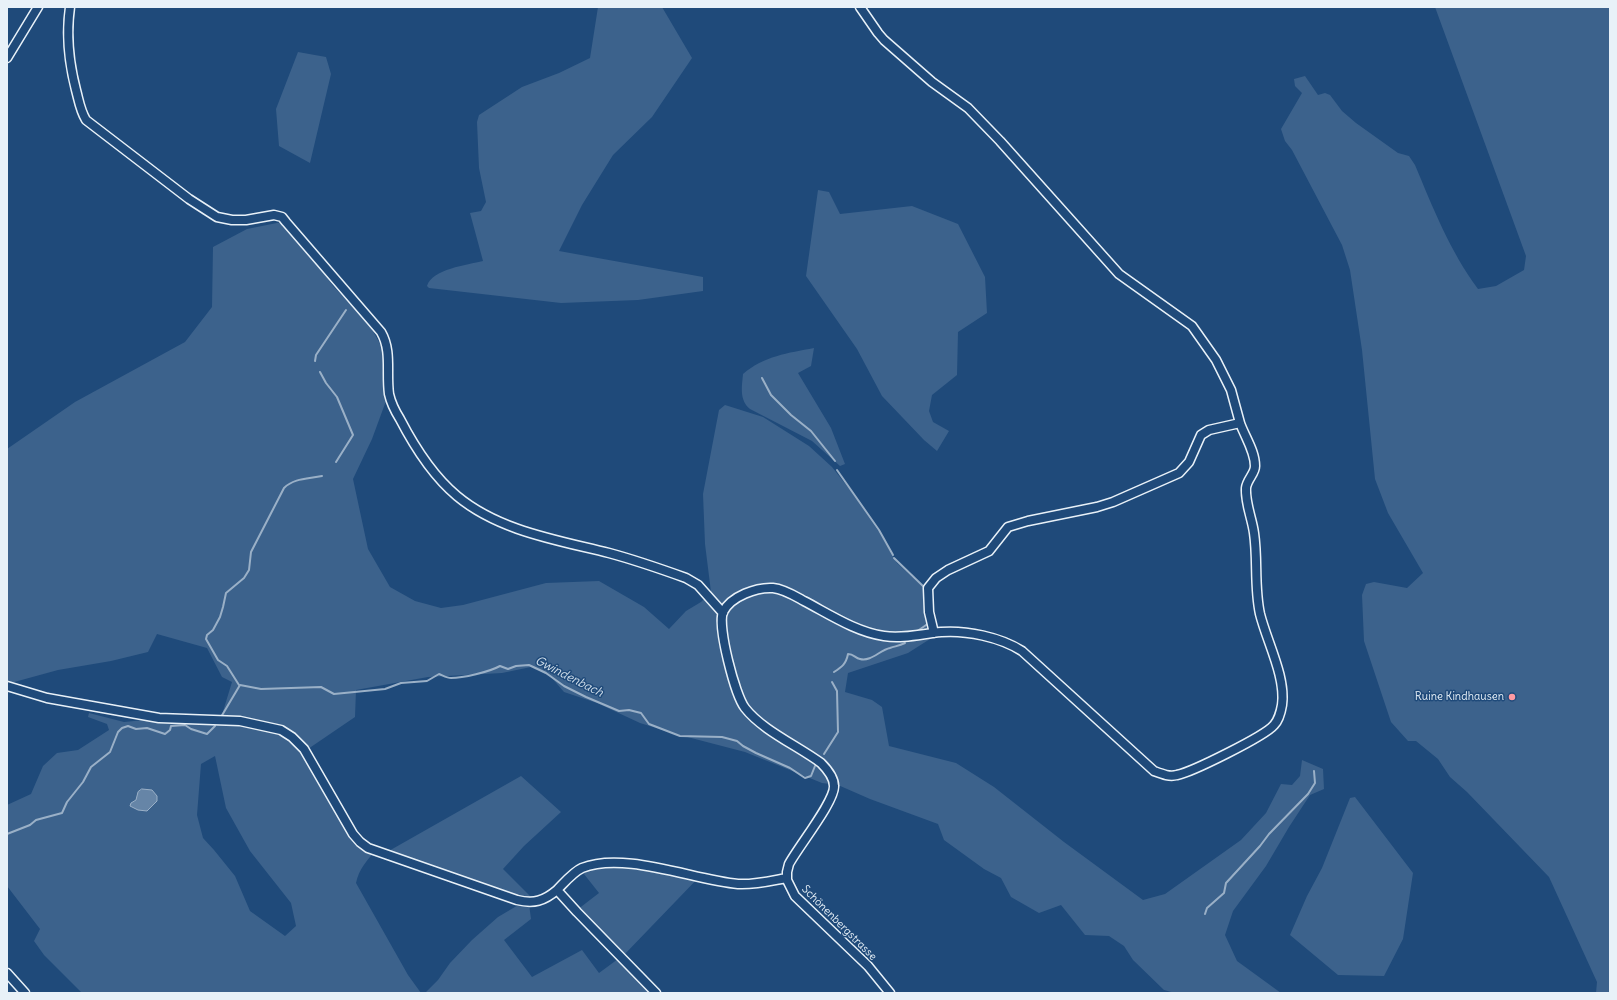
<!DOCTYPE html>
<html>
<head>
<meta charset="utf-8">
<style>
	body { margin:0 }
	#map { position:relative; width:1617px; height:1000px; overflow:hidden; background:#1f4a7a; font-family:Delius,sans-serif }
	canvas { display:block }
	.frame { position:absolute; inset:0; border:8px solid #e8f1f8; pointer-events:none }
</style>
</head>
<body>
<div id="map">
<canvas width="1617" height="1000"></canvas>
<div class="frame"></div>
</div>
<script>
const context = document.querySelector('canvas').getContext('2d');
context.lineJoin = 'round';
function paint(path, color) { context.fillStyle = color; context.fill(path, 'evenodd'); }
function trace(path, color, width, dash) { context.strokeStyle = color; context.lineWidth = width; context.lineCap = dash ? 'butt' : 'round'; context.setLineDash(dash || []); context.stroke(path); }
function drawText(font, color, halo, rows, align = 'center') {
  context.font = font + ' Delius,sans-serif'; context.lineWidth = 3; context.setLineDash([]); context.textBaseline = 'middle'; context.strokeStyle = halo; context.fillStyle = color; for (const [text, x, y, turn = 0] of rows) {
    context.save(); context.translate(x, y); context.rotate((+turn || 0) * Math.PI / 180); context.textAlign = isNaN(turn) ? turn : align; if (halo) context.strokeText(text, 0, 0); context.fillText(text, 0, 0); context.restore();
  }
}
const green = new Path2D(`
	M598 7H662L692 58 652 117 613 155 582 205 559 251 703 277V291L638 300 561 303 429 288 427 286C432 269 467 265 483 261L470 213 481 211 486 202 479 168 477 122 479 115 522 87 559 73 590 58Z
	M1435 7H1610V993H1596L1597 982 1549 877 1467 792 1450 777 1438 759 1416 741H1408L1391 722 1364 641 1362 595 1366 584 1374 582 1407 588 1423 573 1388 513 1375 479 1362 350 1350 270 1342 245 1292 150 1285 141 1281 129 1302 93 1295 86 1294 79 1305 76 1318 95 1325 93 1330 95 1342 111 1356 123 1398 153 1409 156 1415 165C1433 208 1450 251 1478 289L1496 286 1524 270 1526 256Z
	M298 52 326 57 331 74 310 163 279 146 276 109Z
	M818 190 829 192 840 214 912 206 958 224 985 277 987 313 958 332 957 375 932 395 929 411 933 422 949 431 937 451 924 440 882 396 857 349 806 276Z
	M287 221 333 286 369 324 384 351 389 370 386 401 372 439 353 479 368 549 390 587 415 601 441 608 463 605 546 583 599 581 644 607 669 629 686 611 701 602 711 592 705 544 703 494 719 410 725 405 763 417 809 446 832 467 851 491 879 532 897 563 925 589 930 639 908 653 848 673 845 692 872 700 882 707 889 746 956 763 994 787 1064 842 1143 900 1165 894 1241 840 1266 813 1281 784 1292 785 1300 776 1302 760 1323 769 1324 789 1310 795 1289 827 1266 866 1233 911 1225 935 1237 961 1281 993H1175L1164 990 1133 960 1124 946 1109 936 1085 935 1061 905 1039 913 1011 897 1001 878 984 869 944 840 938 824 870 799 838 785 822 783 745 752 672 733 640 723 597 703 564 692 551 677 531 667 502 673 428 677 356 690 355 717 308 749 355 832 364 842 377 849C367 860 359 869 356 883L408 975 421 993H82L44 955 34 941 40 929 7 886V805L31 794 43 766 57 753 78 750 109 730 107 724 88 717 89 713 124 722 155 719 221 718 232 682 222 677 207 648 157 634 148 652 111 661 58 670 7 684V449L75 402 185 342 212 307 213 247 247 229ZM215 756 226 808 250 851 291 903 296 926 285 936 250 911 235 876 214 850 203 838 197 815 201 764Z
	M814 348 811 366 798 373 831 428 845 464 840 466 812 441 750 409C739 400 742 386 743 374 764 356 788 353 814 348Z
	M521 776 561 812 524 846 503 869 534 900 529 904 531 919 504 940 532 977 582 950 599 973 618 959 573 913 599 893 580 869 609 862 702 874 623 956 656 993H425L438 980 450 963 472 940 498 917 520 904 387 852Z
	M1355 797 1413 873 1403 939 1384 976 1338 975 1290 935 1307 896 1322 868 1350 798Z`);
const water = new Path2D(`
	M142 789 152 790 157 796V801L147 811 138 810 130 806 131 803 136 800 138 792Z`);
const stream = new Path2D(`
	M315 361 316 355 346 310
	M320 372 326 383 337 397 353 435 336 462
	M762 378 771 395 791 415 811 431 835 461
	M837 470 879 530 893 555
	M894 558 925 588
	M916 632 929 623
	M834 672C842 667 846 664 848 654 854 654 855 658 860 659 871 662 880 650 890 648 896 646 899 646 905 643
	M239 685 227 666 218 660 206 639 207 635 213 630 220 617 223 607 226 593 244 578 249 570 251 552 284 488C294 478 308 479 322 476
	M221 717 240 685 261 689 321 687 334 694 385 689 401 683 427 681 439 674C442 675 447 678 451 678 463 678 489 672 500 666L508 669 516 666 529 665 546 673 564 686 586 697 619 711 629 710 641 713 649 724 680 736 722 737 737 741 743 746 756 753 790 768 805 778 811 776 815 766
	M824 754 838 732 837 691 832 682
	M7 834 30 825 36 820 62 813 67 802 83 782 91 767 110 752 118 732 122 728 128 726 136 729 147 728 165 734 170 730 171 726 185 725 191 729 207 734 215 726
	M1205 914 1207 908 1224 893 1226 883 1260 846 1269 834 1308 794 1315 783 1314 771`);
const street = new Path2D(`
	M70 7C66 35 69 63 76 90 79 101 80 110 86 120L189 199 217 217 232 220H246L274 215 282 217 286 222 381 332C392 351 386 372 389 394 391 403 395 411 400 419 414 446 433 476 457 496 499 531 557 540 609 553 635 560 661 569 686 578L698 585 723 613
	M860 7 878 33 884 40 932 82 968 108 1000 141 1119 274 1192 326 1216 360 1231 390 1240 423 1209 430 1201 435 1189 462 1179 473 1113 502 1097 507 1028 521 1008 527 989 551 948 570 936 578 928 588 929 612 934 633
	M7 58 38 7
	M7 686 47 698 159 718 240 721 281 730 292 737 304 749 353 834 360 842 368 848 517 900C534 904 544 901 557 890
	M7 973 25 993
	M656 993 577 912 557 890C564 883 573 872 582 868 624 851 694 880 738 884 754 885 770 881 786 878
	M890 993 868 966 795 896 787 880V872L789 864C798 847 835 801 834 786 834 777 827 769 821 763 798 746 762 730 745 708 735 695 717 626 723 612 731 596 757 587 773 588 784 589 795 596 804 601 829 614 856 632 884 636 903 639 921 634 941 632 966 630 1000 637 1022 651L1154 771C1162 774 1169 777 1177 775 1192 772 1265 736 1274 725 1278 721 1281 711 1282 705 1286 677 1267 642 1260 614 1254 587 1258 560 1254 533 1252 518 1245 503 1246 488 1247 479 1255 474 1255 466 1255 451 1245 437 1240 423`);
const markers = [
	[1512,697,4,"#ff9aa2"]
];
const poiNames = [
	["Ruine Kindhausen",1504,697]
];
const streetNames = [
	["Schönenbergstrasse",839,923,45]
];
const waterNames = [
	["Gwindenbach",569,677,27]
];
paint(green, '#3c628c');
paint(water, '#6685a7');
trace(water, '#9ab0c7', 1);
trace(stream, '#9ab0c7', 2);
trace(street, '#e8f1f8', 11);
trace(street, '#1f4a7a', 8);
for (const [x, y, r, color] of markers) { const dot = new Path2D(); dot.arc(x, y, r, 0, 2 * Math.PI); context.fillStyle = color; context.fill(dot); trace(dot, '#1f4a7a', 1.5); }
drawText('11px', '#e8f1f8', '#1f4a7a', poiNames, 'right');
drawText('11px', '#e8f1f8', '#1f4a7a', streetNames);
drawText('italic 12px', '#d4e1ec', '#1f4a7a', waterNames);
</script>
</body>
</html>
